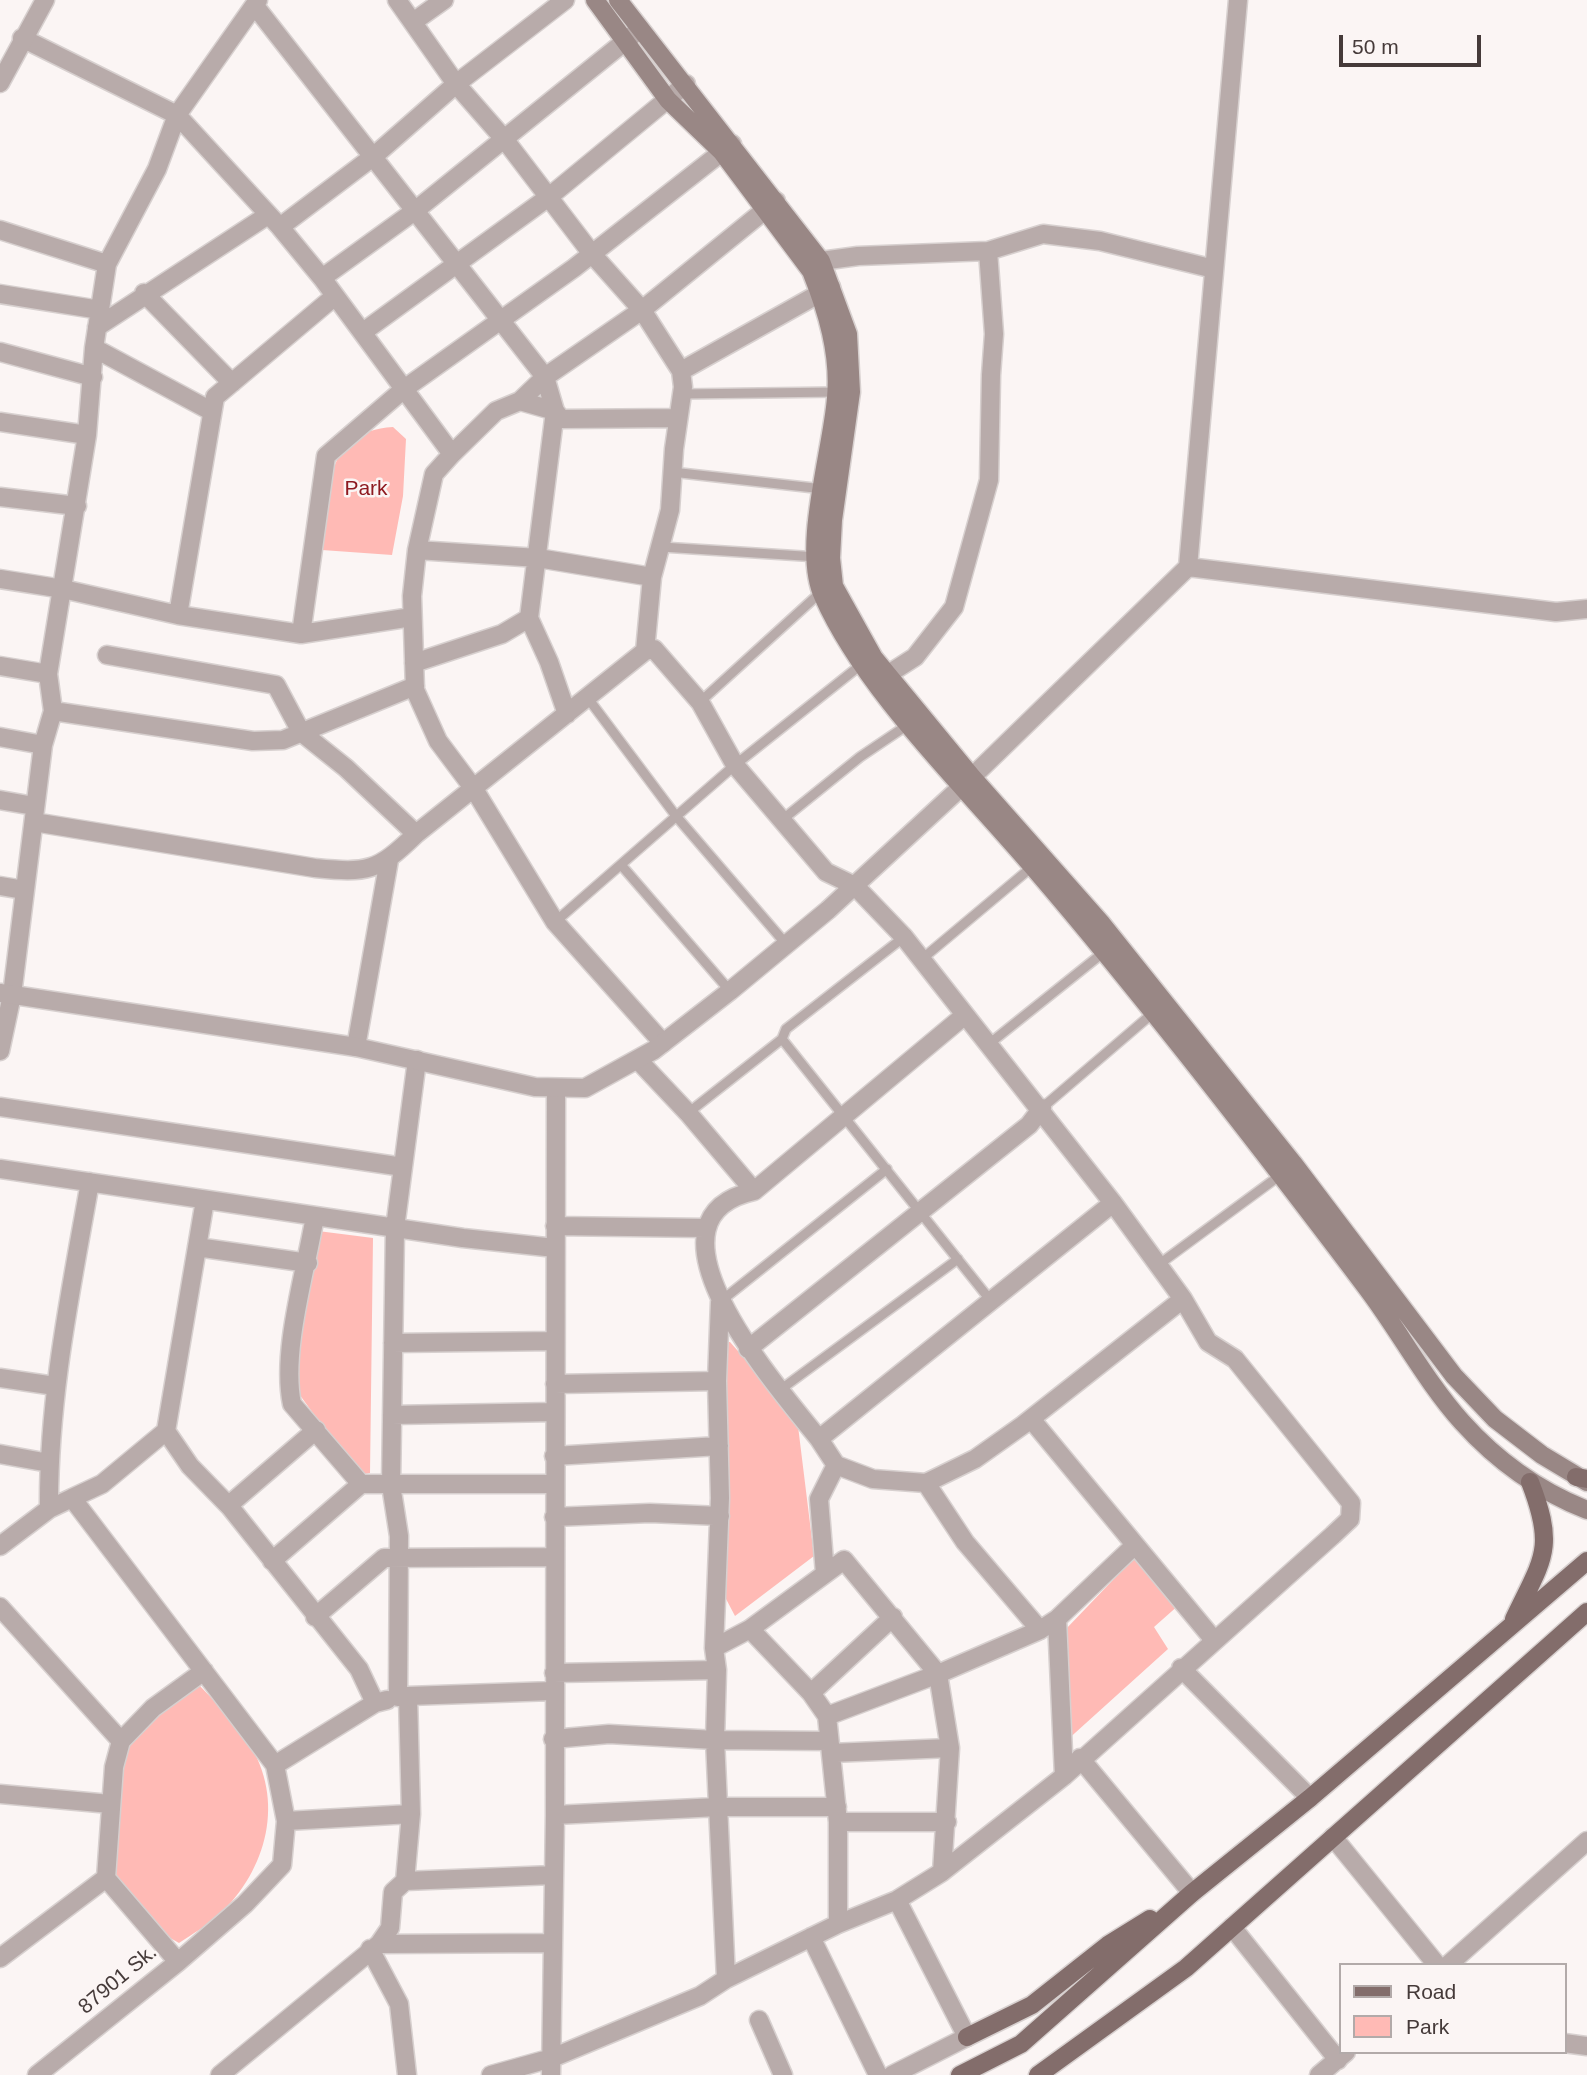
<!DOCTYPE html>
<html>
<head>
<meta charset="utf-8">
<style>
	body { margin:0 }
	#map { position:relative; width:1587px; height:2075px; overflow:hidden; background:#fbf5f4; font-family:Helvetica,sans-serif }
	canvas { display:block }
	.legend { position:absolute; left:1339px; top:1963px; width:228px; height:91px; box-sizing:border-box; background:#fbf5f4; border:2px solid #b2aaa9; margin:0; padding:9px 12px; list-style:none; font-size:21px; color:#453a39 }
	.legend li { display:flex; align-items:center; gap:14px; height:35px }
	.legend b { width:35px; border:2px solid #b2aaa9 }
	.scale { position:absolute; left:1339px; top:35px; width:142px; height:32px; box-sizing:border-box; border:4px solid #453a39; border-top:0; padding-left:9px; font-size:21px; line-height:24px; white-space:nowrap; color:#453a39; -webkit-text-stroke:5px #fbf5f4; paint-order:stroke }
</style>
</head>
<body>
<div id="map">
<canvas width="1587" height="2075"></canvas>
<ul class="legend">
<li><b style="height:9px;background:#836d6b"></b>Road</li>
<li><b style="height:19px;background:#ffbab5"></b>Park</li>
</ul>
<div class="scale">50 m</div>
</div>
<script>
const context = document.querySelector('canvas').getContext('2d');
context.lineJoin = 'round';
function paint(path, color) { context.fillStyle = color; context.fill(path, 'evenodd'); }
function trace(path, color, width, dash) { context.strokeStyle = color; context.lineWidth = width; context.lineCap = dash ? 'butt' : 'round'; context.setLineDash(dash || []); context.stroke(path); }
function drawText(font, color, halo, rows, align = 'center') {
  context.font = font + ' Helvetica,sans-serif'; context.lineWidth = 5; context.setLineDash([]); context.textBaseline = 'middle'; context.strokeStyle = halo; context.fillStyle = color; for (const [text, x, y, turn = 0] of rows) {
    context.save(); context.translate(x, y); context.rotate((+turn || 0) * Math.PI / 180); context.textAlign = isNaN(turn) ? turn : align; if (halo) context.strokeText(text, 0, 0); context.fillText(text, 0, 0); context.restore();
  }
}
const green = new Path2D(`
	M393 427 406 439 403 496 392 555 322 550C328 496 322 431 393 427Z
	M318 1231 373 1238 370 1473 358 1475 294 1387Z
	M719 1341 730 1342 797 1418 814 1556 735 1616 715 1578Z
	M1136 1556 1180 1604 1154 1627 1168 1649 1065 1742V1630Z
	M199 1685C216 1703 235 1721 248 1742 286 1800 267 1870 219 1915 207 1926 192 1934 179 1943L149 1926 120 1893 110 1863 122 1755 140 1728Z`);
const service = new Path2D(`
	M682 394 838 392
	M672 472 823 489
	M662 547 818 557
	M587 697 676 816 786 944
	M700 702 821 592
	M782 820 860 757 909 724
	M622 866 730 991
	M555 922 735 765 862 664
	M922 959 1033 866
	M782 1039 991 1301
	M989 1044 1104 952
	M1042 1108 1153 1013
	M688 1113 782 1039 786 1029 904 937
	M1158 1265 1279 1176
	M721 1301 887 1169
	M780 1390 958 1259`);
const minor = new Path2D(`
	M397 0 456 84 505 140 592 254 642 310 681 371 683 387 674 449 670 510 652 577 645 651 654 649 700 702 735 765 826 872 855 886 904 937 1113 1203 1183 1299 1208 1342 1235 1359 1351 1503 1350 1519 1333 1535 1064 1776 942 1872 897 1900 838 1924 726 1979 700 1996 552 2058 491 2075
	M255 6 545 377 555 411 529 618 549 662 567 714
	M413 22 444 0
	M22 38 177 115 280 227 322 278 452 454
	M280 227 374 156 456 84 565 0
	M0 230 107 264
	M821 261 858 256 988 251 1043 234 1100 241 1214 269
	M322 278 416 210 639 30
	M144 293 232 383
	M0 294 100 310
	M97 327 268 215
	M363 332 550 196 686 84
	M94 348 211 411
	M0 352 93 377
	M681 371 831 287
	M520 401 555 411 561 419 678 418
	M0 422 87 435
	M0 497 77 506
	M417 550 538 558 652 577
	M1188 567 1556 612 1587 609
	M0 579 63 589 178 615 301 634 412 617
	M178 615 215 397 335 296
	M301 634 326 456 404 389 574 268 732 144
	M107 655 276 685 301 732 346 768 416 834
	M414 663 502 634 529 618
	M0 666 48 674
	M887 675 915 657 954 607 989 480 991 375 994 334 988 251
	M53 711 253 741 283 740 415 686
	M0 737 43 745
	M972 777 1188 567 1238 0
	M0 800 34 806
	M34 822 315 868C368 873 377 872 416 834L645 651
	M0 886 24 890
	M965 1015 754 1191C628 1219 781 1391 819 1439L1113 1203
	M663 1043 555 922 474 789 438 741 415 690 412 596 417 550 434 474 452 454 496 411 520 401 545 377 642 310 776 201
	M356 1047 389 860
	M0 1051 12 995 43 745 53 711 48 674 87 435 94 348 107 264 157 169 177 115 258 0
	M638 1060 688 1113 754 1191
	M0 1107 403 1167
	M0 1169 463 1238 555 1248
	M90 1182C71 1290 48 1398 49 1509L72 1498 275 1765 286 1821 282 1865 245 1904 178 1962
	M315 1216C306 1271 281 1351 292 1404L361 1484H554
	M555 1226 705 1228
	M197 1247 308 1263
	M393 1343 555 1341
	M748 1349 1029 1125 1042 1108
	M0 1378 55 1386
	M717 1381 720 1302
	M555 1384 717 1381 720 1498 714 1648
	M392 1415 554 1412
	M1031 1419 1214 1640
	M166 1431 190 1466 230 1507 359 1669 375 1703
	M819 1439 836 1465 873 1479 926 1483
	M0 1454 49 1463
	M554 1456 719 1446
	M72 1498 102 1484 166 1431 205 1200
	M229 1505 316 1430
	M554 1517 650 1513 720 1516
	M0 1546 49 1509
	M272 1561 361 1484
	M825 1574 819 1499 836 1465
	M0 1607 121 1741 114 1767 106 1878 0 1958
	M315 1617 384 1558 554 1557
	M1057 1619 1064 1776
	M750 1629 811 1693 827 1716 838 1822V1924
	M1040 1630 965 1542 926 1483 975 1459 1023 1425 1183 1299
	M1181 1668 1310 1798
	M717 1670 715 1740 726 1979
	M554 1673 717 1670 714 1648 750 1629 844 1560 938 1674 950 1748 942 1872
	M811 1693 893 1617
	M408 1696 553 1691
	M827 1716 938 1674 1040 1630 1057 1619 1135 1545
	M553 1739 609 1734 715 1740 829 1741
	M121 1741 153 1708 204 1671
	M831 1753 950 1748
	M1080 1758 1192 1893
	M275 1765 375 1703 387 1700
	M0 1794 110 1804
	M555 1815 718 1807H837
	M286 1821 411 1814
	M838 1822H947
	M1333 1837 1437 1965
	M405 1881 553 1875
	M897 1900 967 2037
	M1232 1927 1338 2060
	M811 1937 878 2075
	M379 1944 552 1943
	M370 1949 399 2004 407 2075
	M1448 1965 1587 1841
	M759 2020 783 2075
	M1564 2043 1587 2046
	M37 2075 178 1962 106 1878
	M220 2075 379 1944 390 1928 393 1892 405 1881 411 1814 408 1696 398 1697 399 1536 391 1485 395 1228 417 1060
	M551 2075 555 1815 556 1088
	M1319 2075 1346 2052`);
const tertiary = new Path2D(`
	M0 83 45 0
	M0 993 356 1047 535 1087 585 1088 654 1050 730 991 828 910 972 777
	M892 2075 967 2037`);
const secondary = new Path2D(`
	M595 0 668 100 722 152 811 271C827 311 840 354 836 398 832 451 801 548 823 596 860 680 943 765 1004 834 1055 891 1104 951 1152 1011 1226 1103 1298 1197 1369 1291 1401 1334 1427 1383 1462 1422 1497 1461 1539 1491 1587 1510
	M618 0 821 261 848 334 851 392 833 520 831 558 834 586 874 658 972 777 1102 924 1293 1163 1454 1376 1495 1419 1542 1455 1587 1482`);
const primary = new Path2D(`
	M1576 1477 1587 1479
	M1514 1619C1543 1558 1556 1549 1530 1482
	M967 2037 1032 2005 1108 1945 1150 1919
	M960 2075 1021 2044 1192 1893 1310 1798 1587 1561
	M1038 2075 1186 1968 1587 1612`);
const parkNames = [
	["Park",366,489]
];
const streetNames = [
	["87901 Sk.",118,1980,-40]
];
paint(green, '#ffbab5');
trace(service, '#d7d0cf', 12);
trace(minor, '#d7d0cf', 21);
trace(tertiary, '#d7d0cf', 21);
trace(secondary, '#d7d0cf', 21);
trace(primary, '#d7d0cf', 21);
trace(service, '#b8abaa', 9);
trace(minor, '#b8abaa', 18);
trace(tertiary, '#b8abaa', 18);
trace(secondary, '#998785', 18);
trace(primary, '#836d6b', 18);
drawText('21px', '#8e1a20', '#fbf5f4', parkNames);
drawText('21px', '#453a39', '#fbf5f4', streetNames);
</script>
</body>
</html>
